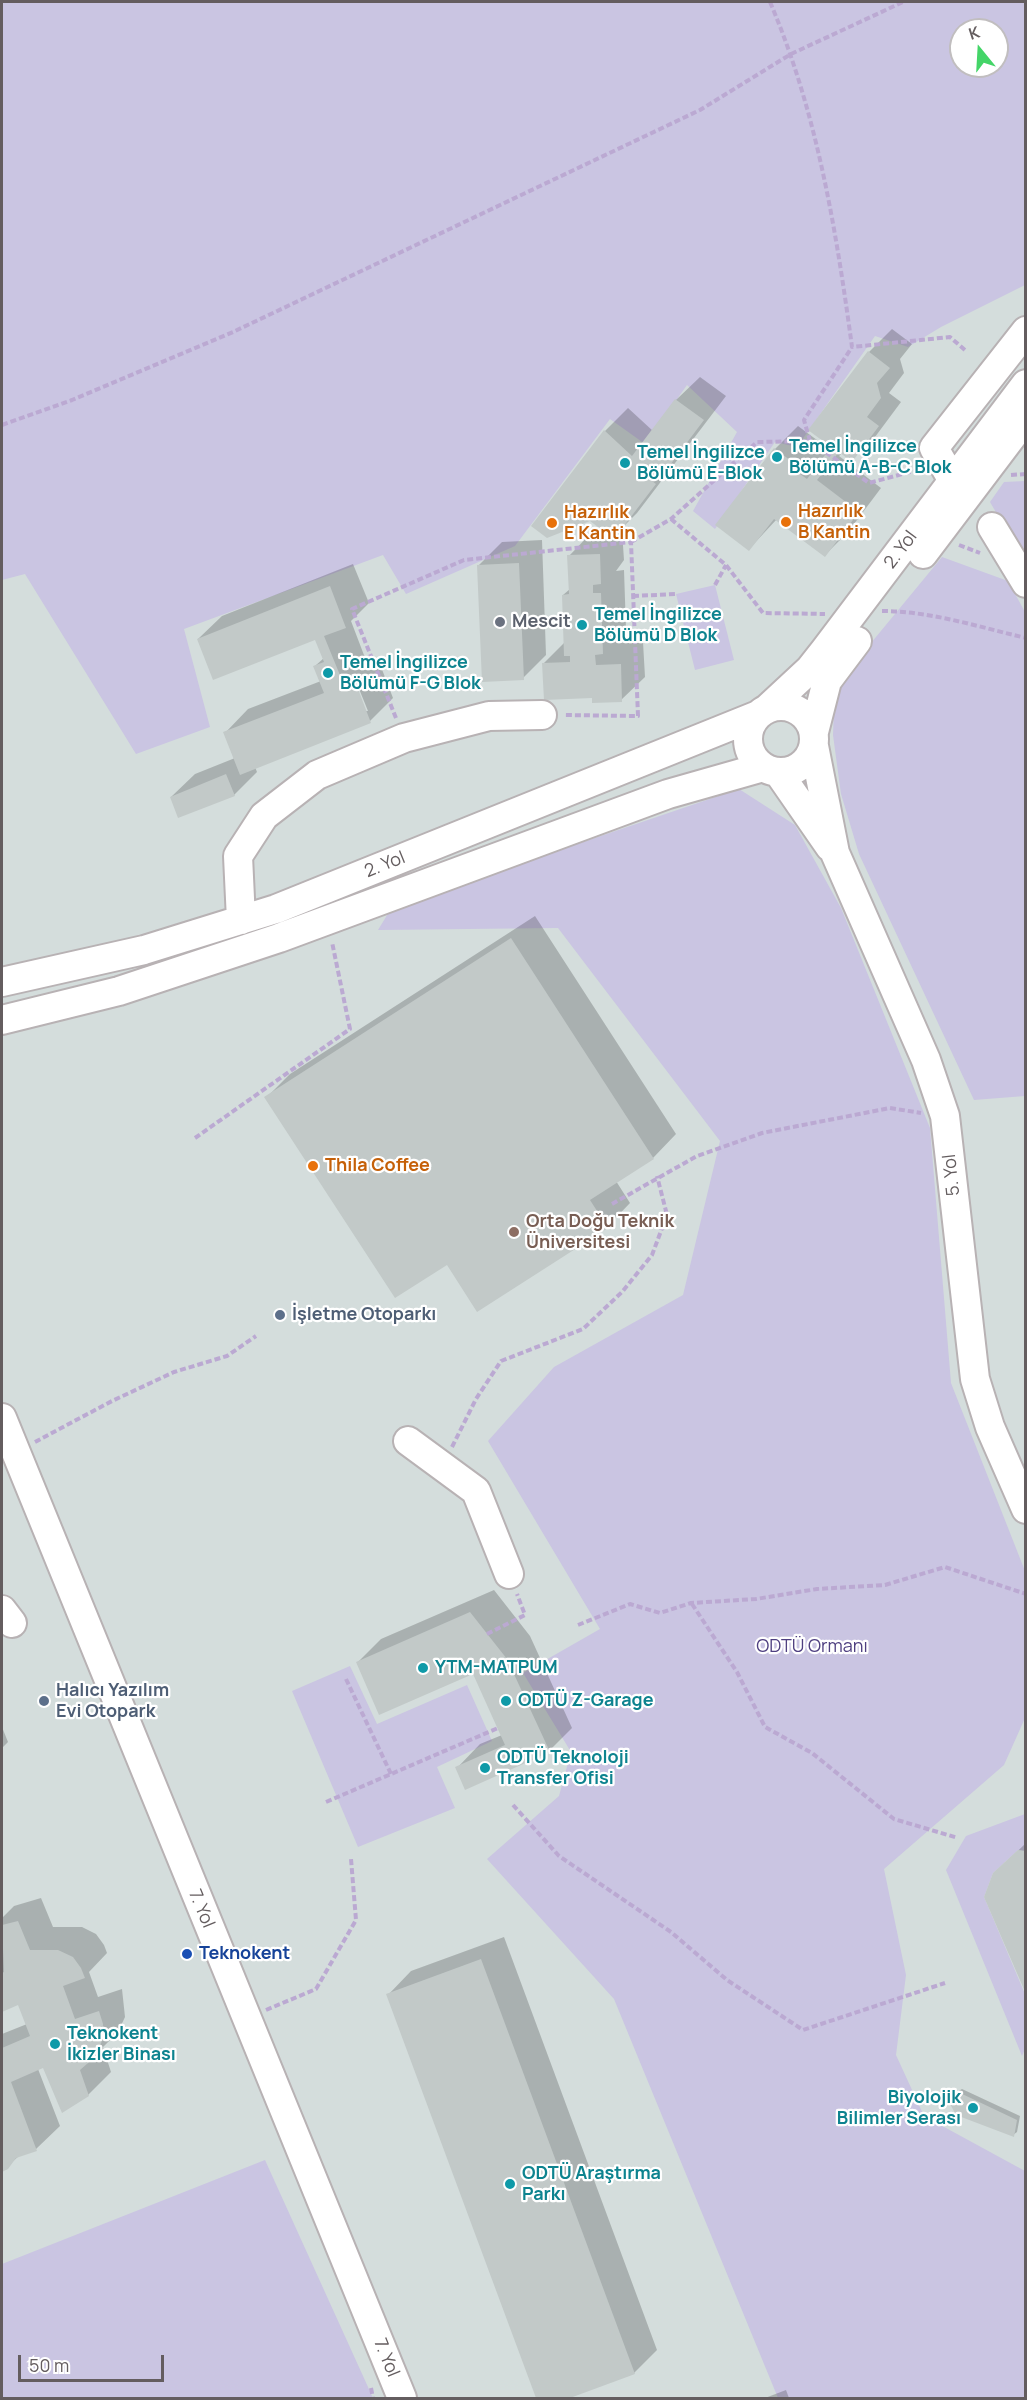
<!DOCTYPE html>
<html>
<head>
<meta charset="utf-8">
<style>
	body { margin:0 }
	#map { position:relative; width:1027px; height:2400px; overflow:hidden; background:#e5eded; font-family:Manrope,sans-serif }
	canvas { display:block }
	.frame { position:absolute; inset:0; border:3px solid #645d5f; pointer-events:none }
	.north { position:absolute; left:949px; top:18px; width:60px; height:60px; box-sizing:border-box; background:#fff; border:2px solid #c1bebf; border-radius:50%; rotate:342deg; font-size:16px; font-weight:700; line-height:24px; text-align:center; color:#645d5f }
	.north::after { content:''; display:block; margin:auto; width:21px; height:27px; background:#44d568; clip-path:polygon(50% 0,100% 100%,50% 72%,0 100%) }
	.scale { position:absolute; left:18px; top:2355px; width:146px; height:27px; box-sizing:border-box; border:3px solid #645d5f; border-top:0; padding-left:8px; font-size:18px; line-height:21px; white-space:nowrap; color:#645d5f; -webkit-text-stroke:4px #fff; paint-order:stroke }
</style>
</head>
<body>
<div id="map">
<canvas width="1027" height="2400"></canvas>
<div class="frame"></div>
<div class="north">K</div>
<div class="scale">50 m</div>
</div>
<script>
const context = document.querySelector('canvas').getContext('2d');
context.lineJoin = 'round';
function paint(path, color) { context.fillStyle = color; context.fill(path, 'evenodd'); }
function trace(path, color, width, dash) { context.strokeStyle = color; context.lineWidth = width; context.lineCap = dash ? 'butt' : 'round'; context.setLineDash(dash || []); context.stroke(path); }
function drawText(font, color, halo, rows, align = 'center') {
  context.font = font + ' Manrope,sans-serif'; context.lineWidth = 4.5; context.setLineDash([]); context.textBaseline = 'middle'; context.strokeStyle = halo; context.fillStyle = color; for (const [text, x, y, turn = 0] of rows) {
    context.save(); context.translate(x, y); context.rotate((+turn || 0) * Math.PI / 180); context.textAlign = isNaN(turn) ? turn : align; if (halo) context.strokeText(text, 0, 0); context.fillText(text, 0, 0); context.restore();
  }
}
const education = new Path2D(`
	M2 2H1025V2398H2ZM961 30H997V66H961Z`);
const green = new Path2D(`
	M2 2H1025V285L941 327 908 347 875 336 797 447 775 442 715 529 693 511 737 432 687 385 645 444 610 419 515 546 406 594 383 555 184 629 210 727 136 754 25 574 2 580ZM961 30H997V66H961Z
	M1025 481V562L990 502 1004 482Z
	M942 557 1008 581 1025 612V1096L974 1100 859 854 841 794 833 735 834 708 841 686 857 660Z
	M715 585 734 660 695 670 676 594Z
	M739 789 795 825 841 908 930 1128 951 1383 1025 1571V1718L1004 1765 884 1869 906 1975 896 2055 924 2116 1025 2171V2398H778L614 1999 487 1859 559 1796 571 1752 523 1673 600 1629 488 1441 554 1367 683 1295 720 1141 558 928 378 930 392 907Z
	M350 1666 377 1724 467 1685 492 1741 437 1767 455 1808 358 1847 292 1691Z
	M1025 1814V1851L1018 1850 993 1873 984 1897 1025 1994V2049L1022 2056 946 1870 966 1836Z
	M265 2160 373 2398H2V2264Z`);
const shadow = new Path2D(`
	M892 329 912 344 900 359 904 373 889 393 901 402 875 437 851 460 842 453 839 456 881 488 848 532 825 555 777 519 749 549 775 449 798 426 825 446 822 450 828 454 833 447 869 352Z
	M700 377 726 396 637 513 619 531H622L624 560 616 571 624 570 626 629 618 637V643L643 642 645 677 621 700 594 697 544 663 565 642 563 595 570 589 569 556 592 532H607L605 431 628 408 653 431 676 400Z
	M542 540 546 655 523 678 478 566 502 542Z
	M353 564 369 603 351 621 367 663 378 659 393 698 370 721 255 767 257 772 234 795 171 797 195 774 235 758 225 733 248 709 321 681 315 666 324 658 316 638 198 639 222 616ZM353 674 368 711H365L350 675Z
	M535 916 676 1134 653 1158 616 1181 630 1203 607 1227 478 1310 447 1263 266 1098 290 1074Z
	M494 1590 530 1636 572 1728 549 1751 457 1768 480 1744 502 1735 474 1672 358 1662 381 1639Z
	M2 1727 8 1742 2 1748Z
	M1026 1843V1990L994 1874Z
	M41 1898 53 1927H82L96 1934 104 1945 107 1953 89 1972 98 1997 122 1989 125 2017 118 2032 103 2047 111 2072 88 2095 44 2066 38 2069 60 2126 36 2149 20 2155 2 2171V2034L27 2024 19 2003 2 2010V1918L14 1906Z
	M504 1937 657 2350 634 2373 565 2398H538L388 1995 411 1971Z
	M962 2089 1020 2116 1017 2132 1013 2135 952 2095Z
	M786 2390 789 2398H765Z`);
const building = new Path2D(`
	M868 351 890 368 877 383 881 398 867 417 879 426 852 462 839 452 817 480 859 512 825 557 774 519 749 551 715 525 774 448 803 470 800 474 807 479 831 447 808 430Z
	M675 399 704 420 661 477 651 469 645 476 656 484 614 539 590 521 547 538 531 526 604 430 632 456Z
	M600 554 601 584 593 585V593H601L603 654 595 655 596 665 621 664 622 702 592 703V698L544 700 542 663 570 662V656H564L562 595 569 594 567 555Z
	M519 563 524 680 482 682 477 565Z
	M330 586 346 628 324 636 344 685 355 681 371 723 240 775 223 732 324 693 313 666 324 662 315 640 213 680 197 639Z
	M226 774 235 796 178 818 170 797Z
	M511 938 654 1159 590 1200 608 1228 477 1312 447 1265 395 1298 264 1097Z
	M470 1612 507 1659 550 1752 465 1790 455 1767 505 1745 473 1674 379 1715 356 1662Z
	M1018 1850 1026 1851V1994L984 1897 993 1873Z
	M18 1921 30 1950H58L73 1957 81 1968 85 1978 63 1986 75 2019 99 2011 103 2024 102 2041 95 2057 80 2070 89 2096 62 2113 43 2068 11 2082 37 2151 16 2158 8 2169 2 2172V2048L30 2036 18 2005 2 2012V1973L4 1972 2 1925Z
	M481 1959 635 2374 570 2398H536L386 1994Z
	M958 2092 1017 2120 1014 2137 956 2115 949 2102 950 2094Z`);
const path = new Path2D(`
	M770 2C817 112 836 229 852 347L950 337 966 351
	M2 425 72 400 233 332 700 110 791 54 903 2
	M810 441 804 420 852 347
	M1011 475 1026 474
	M671 519 726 565 763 613 825 614
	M631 542 671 519 757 442 810 441 869 483 921 469
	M959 545 980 553
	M715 585 726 565
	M633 596 676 594
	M882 611C930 611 979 627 1026 638
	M396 718 352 609 464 560 631 542 638 716 565 715
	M195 1138 350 1029 332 942
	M612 1204 697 1156 762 1133 890 1108 921 1113
	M35 1442 112 1401 174 1372 227 1356 256 1336
	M452 1447 476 1399 501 1361 583 1329 622 1292 652 1255 667 1215 657 1176
	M692 1604 737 1672 765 1727 812 1753 894 1819 958 1838
	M578 1625 630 1604 660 1613 691 1603 756 1599 817 1589 885 1585 945 1567 1026 1594
	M487 1634 525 1615 517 1594
	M346 1679 391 1774
	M326 1802 498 1728
	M513 1805 559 1856 671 1932 727 1980 803 2030 945 1983
	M266 2010 316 1989 356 1920 351 1859
	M371 2388 373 2398`);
const minor = new Path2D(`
	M968 491 953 481 934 448 1026 331
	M992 527 1026 583
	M923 554 1026 418
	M748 739a33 33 0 1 1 66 0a33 33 0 1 1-66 0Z
	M768 708 810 669 825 650 1026 384
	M814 732 827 681 857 641
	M814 746 835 853 926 1060 945 1116 975 1379 990 1427 1026 1509
	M778 772 830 847
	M241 920 238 856 264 816 317 775 404 738 489 716 542 715
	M2 982 144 950 276 909 758 715
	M2 1020 119 991 279 938 668 794 763 767
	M2 1418 402 2398
	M408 1441 476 1491 509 1574
	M2 1610 12 1623`);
const markers = [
	[777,457,6,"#0f9aa8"],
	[625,463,6,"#0f9aa8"],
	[786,522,6,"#e8710a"],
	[552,523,6,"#e8710a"],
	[500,622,6,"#6b7280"],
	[582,625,6,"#0f9aa8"],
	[328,673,6,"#0f9aa8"],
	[313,1166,6,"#e8710a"],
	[514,1232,6,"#8d6e63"],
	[280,1315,6,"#5c6f8a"],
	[423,1668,6,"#0f9aa8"],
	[44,1701,6,"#5c6f8a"],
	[506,1701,6,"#0f9aa8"],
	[485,1768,6,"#0f9aa8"],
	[187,1954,6,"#1a4fb4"],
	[55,2044,6,"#0f9aa8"],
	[973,2108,6,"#0f9aa8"],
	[510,2184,6,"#0f9aa8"]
];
const cultureNames = [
	["Temel İngilizce",789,447],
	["Bölümü A-B-C Blok",789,468],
	["Temel İngilizce",637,453],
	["Bölümü E-Blok",637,474],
	["Temel İngilizce",594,615],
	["Bölümü D Blok",594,636],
	["Temel İngilizce",340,663],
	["Bölümü F-G Blok",340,684],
	["YTM-MATPUM",435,1668],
	["ODTÜ Z-Garage",518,1701],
	["ODTÜ Teknoloji",497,1758],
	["Transfer Ofisi",497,1779],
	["Teknokent",67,2034],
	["İkizler Binası",67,2055],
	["Biyolojik",961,2098,"right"],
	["Bilimler Serası",961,2119,"right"],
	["ODTÜ Araştırma",522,2174],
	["Parkı",522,2195]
];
const foodNames = [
	["Hazırlık",798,512],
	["B Kantin",798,533],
	["Hazırlık",564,513],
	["E Kantin",564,534],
	["Thila Coffee",325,1166]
];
const streetNames = [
	["2. Yol",901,550,-53],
	["2. Yol",385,865,-22],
	["5. Yol",952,1175,-96],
	["7. Yol",201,1909,67],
	["7. Yol",386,2358,68]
];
const worshipNames = [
	["Mescit",512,622]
];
const educationNames = [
	["Orta Doğu Teknik",526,1222],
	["Üniversitesi",526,1243]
];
const serviceNames = [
	["İşletme Otoparkı",292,1315],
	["Halıcı Yazılım",56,1691],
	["Evi Otopark",56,1712]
];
const parkNames = [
	["ODTÜ Ormanı",812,1647]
];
const transitNames = [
	["Teknokent",199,1954]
];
paint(education, '#d4dddc');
paint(green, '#cac5e2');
paint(shadow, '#0003');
paint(building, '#c2c9c8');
trace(minor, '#b8b2b4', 32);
trace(path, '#bba9d2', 4, [6, 3]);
trace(minor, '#fff', 28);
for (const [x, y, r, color] of markers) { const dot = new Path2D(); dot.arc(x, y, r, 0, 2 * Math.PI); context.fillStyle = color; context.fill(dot); trace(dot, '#fff', 2); }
drawText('bold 18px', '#0d838f', '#fff', cultureNames, 'left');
drawText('bold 18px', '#c56008', '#fff', foodNames, 'left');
drawText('18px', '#645d5f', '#fff', streetNames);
drawText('bold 18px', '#5b616d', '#fff', worshipNames, 'left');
drawText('bold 18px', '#785e54', '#fff', educationNames, 'left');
drawText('bold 18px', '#4e5e75', '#fff', serviceNames, 'left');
drawText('18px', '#4e3f80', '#fff', parkNames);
drawText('bold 18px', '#164399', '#fff', transitNames, 'left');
</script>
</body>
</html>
